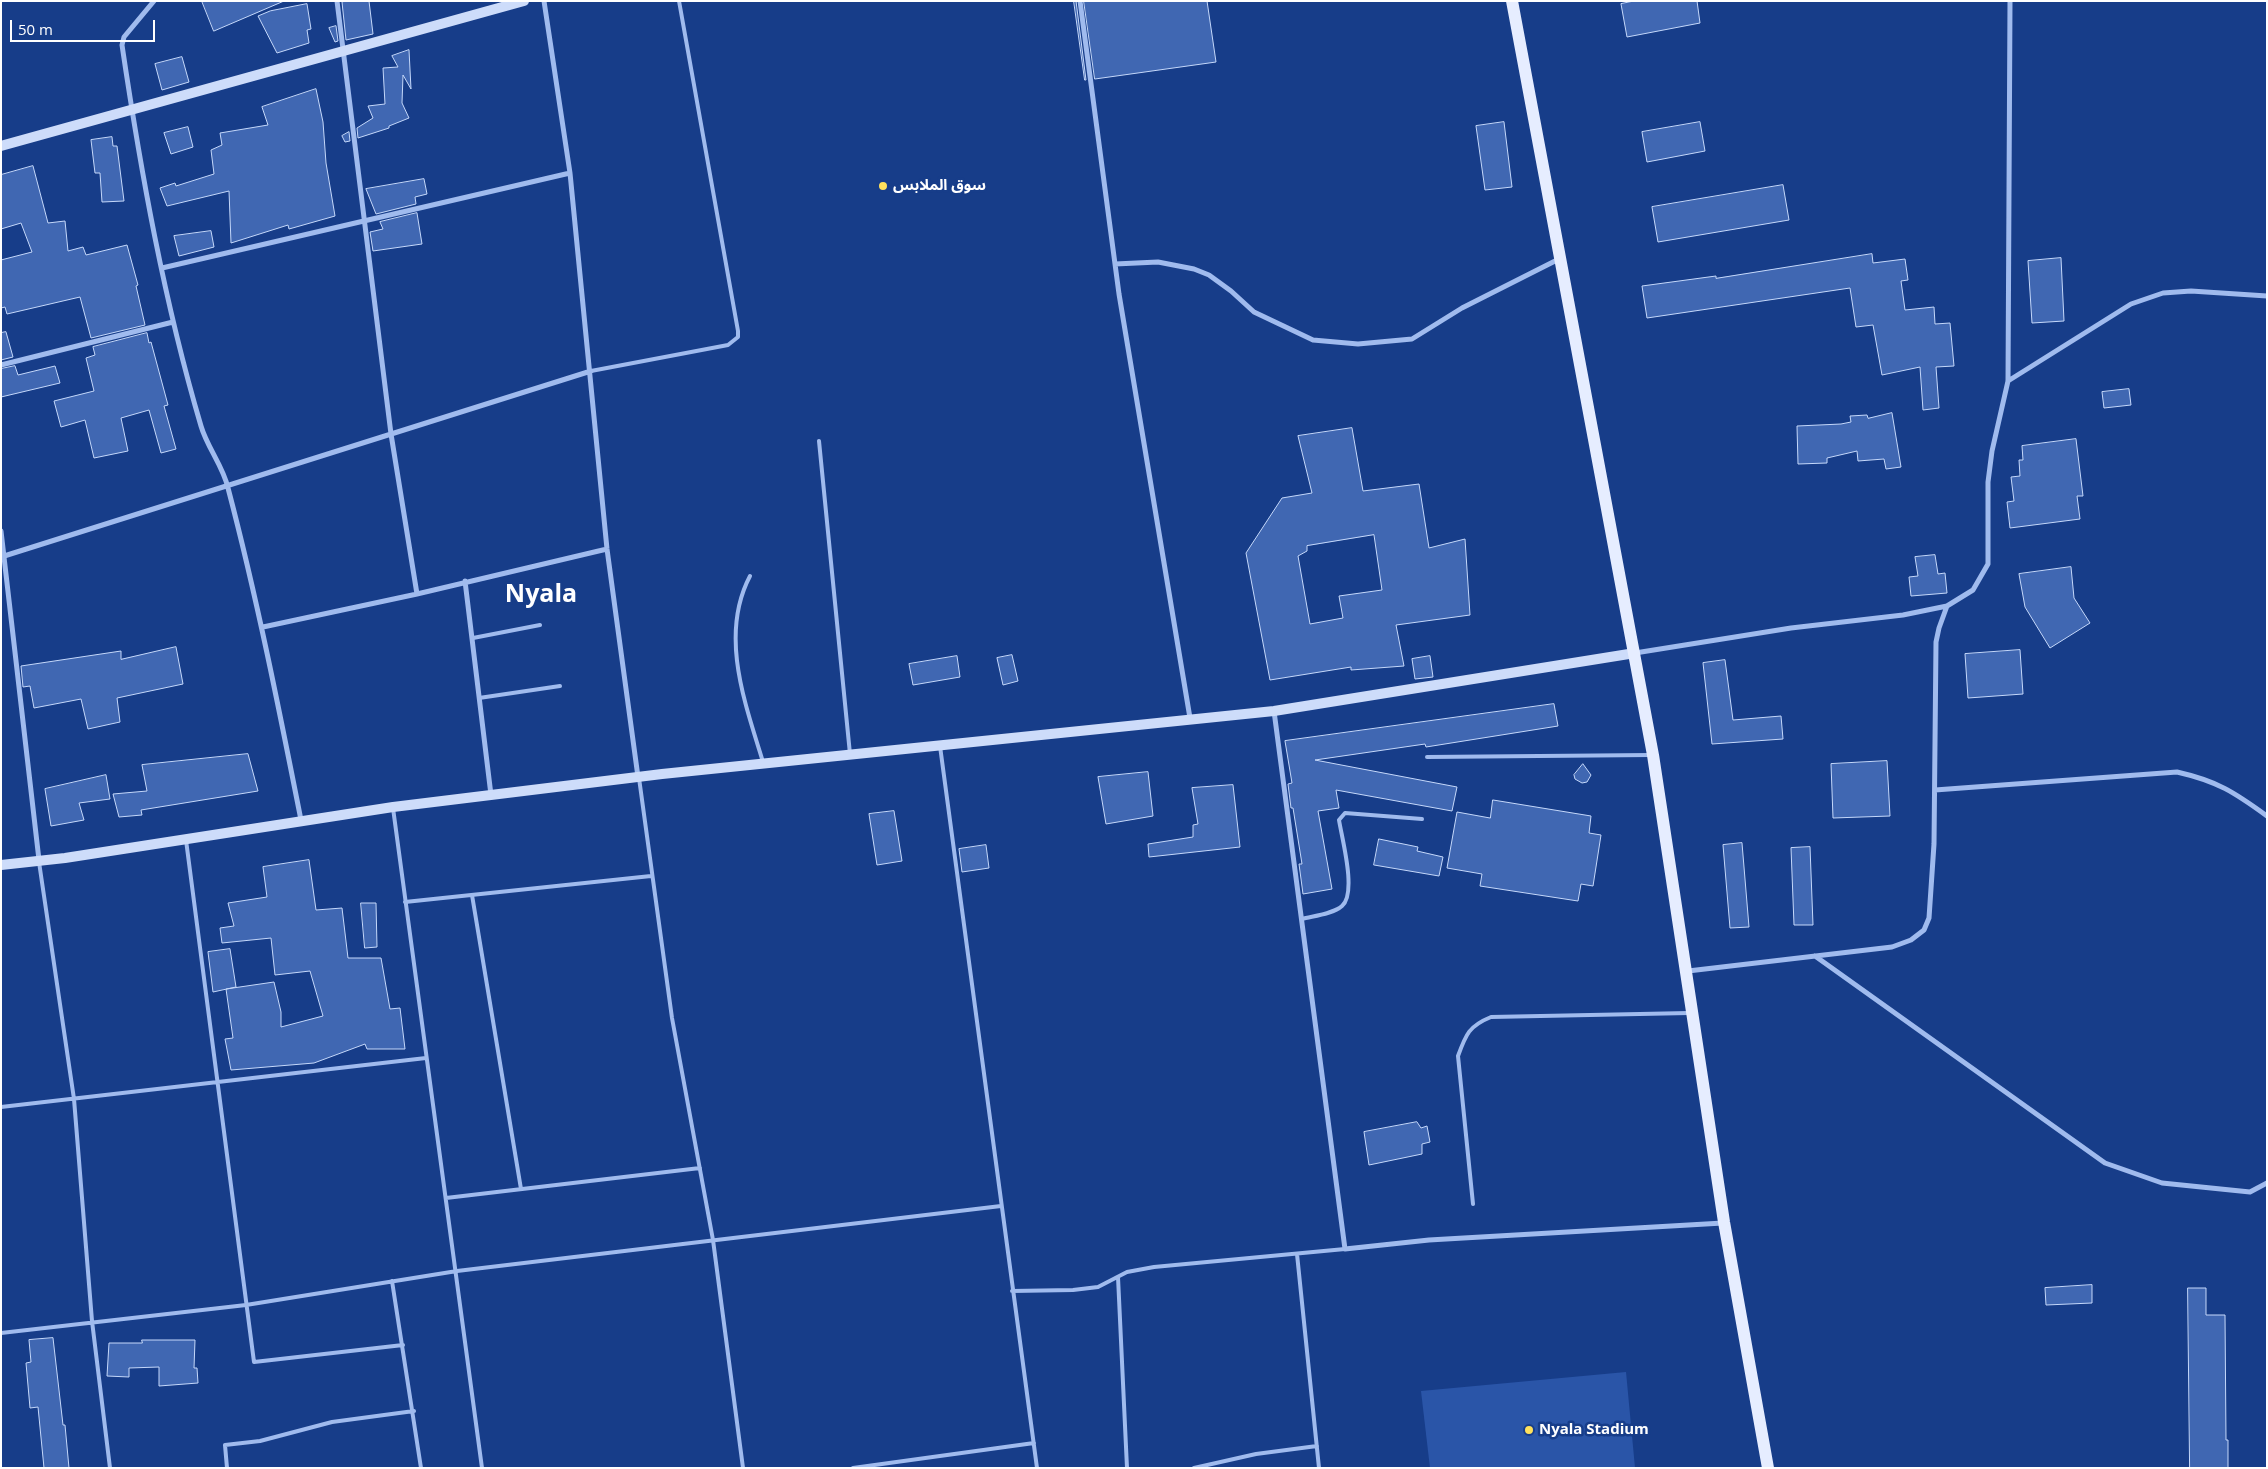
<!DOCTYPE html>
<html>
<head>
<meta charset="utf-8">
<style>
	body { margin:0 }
	#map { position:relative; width:2268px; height:1469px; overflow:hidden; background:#173d89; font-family:"Open Sans",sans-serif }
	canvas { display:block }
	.frame { position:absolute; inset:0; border:2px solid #fff; pointer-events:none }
	.scale { position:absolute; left:10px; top:20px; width:145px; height:22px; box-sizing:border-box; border:2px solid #fff; border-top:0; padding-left:6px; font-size:15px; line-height:18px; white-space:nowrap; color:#fff; -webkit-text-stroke:4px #173d89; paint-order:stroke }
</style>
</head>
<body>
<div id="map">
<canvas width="2268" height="1469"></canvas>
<div class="frame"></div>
<div class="scale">50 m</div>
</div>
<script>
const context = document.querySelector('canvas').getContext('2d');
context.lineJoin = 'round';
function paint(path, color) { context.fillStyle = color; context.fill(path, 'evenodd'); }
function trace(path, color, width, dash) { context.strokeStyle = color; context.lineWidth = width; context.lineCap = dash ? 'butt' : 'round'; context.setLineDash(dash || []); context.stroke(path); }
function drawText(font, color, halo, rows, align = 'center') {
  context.font = font + ' "Open Sans","Noto Sans Arabic",sans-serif'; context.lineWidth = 5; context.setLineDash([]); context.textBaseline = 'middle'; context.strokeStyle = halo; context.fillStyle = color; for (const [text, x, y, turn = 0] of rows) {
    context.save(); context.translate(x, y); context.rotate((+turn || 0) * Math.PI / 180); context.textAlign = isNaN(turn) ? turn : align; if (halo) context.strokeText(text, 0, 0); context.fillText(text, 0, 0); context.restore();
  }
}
const green = new Path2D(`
	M1626 1372 1635 1468H1430L1421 1391Z`);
const building = new Path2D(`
	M202 1H284L214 31Z
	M369 1 373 34 346 40 342 2Z
	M1074 1H1076L1086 80H1085Z
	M1084 1H1207L1216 62 1095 79Z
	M1634 1H1697L1700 23 1627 37 1621 4Z
	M307 4 311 29 307 30 309 43 277 53 258 16 270 11Z
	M336 26 338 41 335 42 329 28Z
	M409 50 411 89 403 75 402 103 409 118 389 126V128L358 138 357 128 373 118 368 106 385 104 383 68 398 67 392 56Z
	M182 57 189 82 162 90 155 64Z
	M316 89 323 122 326 163 335 216 289 229 288 225 231 243 229 191 167 206 160 188 175 183 176 186 214 174 211 150 222 145 220 133 268 125 262 107Z
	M1504 122 1512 187 1485 190 1476 126Z
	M1700 122 1705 151 1647 162 1642 132Z
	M188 127 193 147 171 154 164 133Z
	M349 132 350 141 345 142 342 136Z
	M112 137 113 146H117L124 201 102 202 100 173H95L91 140Z
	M33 166 48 223 65 221 68 251 83 247 86 255 127 245 138 285 136 286 145 325 91 338 80 297 7 314 5 307 1 308V260L32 252 21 223 1 229V175Z
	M424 179 427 194 415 197 416 204 376 214 366 189Z
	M1783 185 1789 220 1658 242 1652 207Z
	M417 213 422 244 373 251 370 232 383 229 380 222Z
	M211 231 214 247 179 256 174 236Z
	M1872 254 1873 263 1905 259 1908 280 1901 281 1905 310 1934 307 1935 324 1950 323 1954 366 1936 367 1939 408 1923 410 1920 367 1882 375 1873 325 1856 327 1850 288 1647 318 1642 286 1716 276V278Z
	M2061 258 2064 321 2032 323 2028 261Z
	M6 332 13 357 1 360V333Z
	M147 333 149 343 151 342 168 405 164 406 176 449 161 453 149 410 121 418 128 451 94 458 85 420 61 427 54 401 94 391 86 358 95 355 93 347Z
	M15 366 18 375 55 366 60 383 1 397V369Z
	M2129 389 2131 405 2104 408 2102 392Z
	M1892 413 1901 467 1886 469 1884 459 1858 461 1857 451 1827 458V463L1798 464 1797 426 1841 424 1851 422 1850 416 1867 415 1868 418Z
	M1352 428 1363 491 1419 484 1429 548 1465 539 1470 615 1396 625 1404 666 1351 670V667L1270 680 1246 553 1282 498 1312 493 1298 436ZM1374 535 1382 590 1339 596 1343 618 1310 624 1298 556 1307 551V546Z
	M2076 439 2083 496H2077L2080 519 2010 528 2007 502 2014 501 2011 477 2020 476 2019 460H2023L2022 446Z
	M1935 555 1938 574 1945 573 1947 593 1911 596 1909 577 1918 576 1915 557Z
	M2071 567 2074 598 2090 623 2050 648 2025 607 2019 574Z
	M176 647 183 684 117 698 120 722 88 729 81 699 34 708 30 686 23 687 21 666 121 651V659Z
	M2020 650 2023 694 1968 698 1965 654Z
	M1012 655 1018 681 1003 685 997 658Z
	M957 656 960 677 913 685 909 664Z
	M1430 656 1433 677 1415 679 1412 659Z
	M1725 660 1733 720 1781 716 1783 739 1712 744 1703 663Z
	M1554 704 1558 726 1426 747 1425 744 1315 760 1457 787 1452 811 1336 790 1339 808 1318 811 1332 889 1303 894 1299 864H1302L1293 808H1291L1288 784 1292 783 1285 741Z
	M248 754 258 791 141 810 142 815 119 817 113 794 147 791 142 765Z
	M1887 761 1890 816 1833 818 1831 764Z
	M1583 764 1591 775 1587 782 1582 783 1575 779 1574 775Z
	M1148 772 1153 816 1106 824 1098 777Z
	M106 775 110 799 79 803 84 820 51 826 45 789Z
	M1233 785 1240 847 1149 857 1148 844 1193 837V825L1198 824 1192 788Z
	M1493 800 1591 816 1589 833 1601 835 1593 886 1581 884 1578 901 1480 886 1482 874 1447 868 1457 812 1490 818Z
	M894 811 902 861 877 865 869 814Z
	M1379 839 1418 847 1417 851 1443 857 1439 876 1374 865Z
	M1742 843 1749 927 1730 928 1723 845Z
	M986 845 989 868 962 872 959 849Z
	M1810 847 1813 925H1794L1791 848Z
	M309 860 316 910 342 908 348 958H381L390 1009 400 1008 405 1049H367L365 1044 314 1063 231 1070 225 1039 233 1038 226 989 274 982 281 1012V1027L323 1016 310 971 275 975 271 938 222 943 220 928 234 926 228 903 267 897 263 867Z
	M361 903H376L377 947 365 948Z
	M230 949 236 987 213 992 208 952Z
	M1417 1122 1421 1128 1427 1126 1430 1142 1422 1144V1154L1369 1165 1364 1132Z
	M2092 1285V1303L2046 1305 2045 1288Z
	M2188 1288H2206V1315H2225L2226 1440H2228V1468H2190Z
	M53 1338 63 1425H65L69 1468H44L38 1407 30 1408 26 1363 31 1362 29 1340Z
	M142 1340H195L194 1368H197L198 1383 159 1386V1367L129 1368V1377L107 1376 109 1343H142Z`);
const lane = new Path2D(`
	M591 371 728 345 738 337V331L679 1
	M819 441 850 754
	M750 576C719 635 745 703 763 762
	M473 638 540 625
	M479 698 560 686
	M940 746 1037 1468
	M1427 757 1651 755
	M639 778 672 1018 713 1240 743 1468
	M393 808 482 1468
	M186 840 254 1362 403 1345
	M39 862 74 1099 92 1321 110 1468
	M472 895 521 1189
	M405 902 651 876
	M1302 919C1313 916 1333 914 1342 906 1357 893 1342 839 1339 820L1345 813 1422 819
	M1 1107 426 1058
	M446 1198 700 1168
	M1473 1204 1458 1056C1466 1034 1469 1026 1491 1017L1689 1013
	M1297 1254 1319 1468
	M1118 1277 1127 1468
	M392 1281 421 1468
	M1012 1291 1073 1290 1098 1287 1127 1272 1154 1267 1345 1249
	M1 1333 246 1305 457 1271 1001 1206
	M227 1468 225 1445 260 1441 332 1422 414 1411
	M853 1468 1034 1443
	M1194 1468 1256 1454 1317 1446`);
const street = new Path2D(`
	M154 1 124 37 122 45C141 173 164 301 201 426 207 447 223 466 228 488 257 598 279 709 301 820
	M337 1 391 434 417 594
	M544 1 570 173 607 549 638 777
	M1080 1 1119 294 1190 718
	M1115 264 1158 262 1194 269 1209 275 1231 291 1254 312 1313 340 1358 344 1412 339 1462 308 1559 259
	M162 268 570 173
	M1 365 173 322
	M2008 381 2131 304 2163 293 2191 291 2267 296
	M1 531 39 860
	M1 557 591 371
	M465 581 491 795
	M263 627 417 594 607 549
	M1635 653 1791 628 1903 615 1947 606 1973 590 1988 564V482L1992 451 2008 381 2010 1
	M1274 711 1345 1249 1429 1240 1723 1223
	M1935 790 2177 772C2217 781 2234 792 2267 816
	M1815 956 2105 1163 2162 1183 2250 1192 2267 1183
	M1688 971 1892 947 1911 940 1924 930 1929 918 1934 844 1936 642 1939 628 1947 606`);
const secondary = new Path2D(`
	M1 146 524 1
	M1 865 65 858 393 807 662 774 1274 711 1635 653`);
const primary = new Path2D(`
	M1512 1 1653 755 1724 1222 1768 1468`);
const markers = [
	[883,186,5,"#ffe15c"],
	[1529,1430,5,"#ffe15c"]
];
const poiNames = [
	["سوق الملابس",893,186],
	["Nyala Stadium",1539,1430]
];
const townNames = [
	["Nyala",541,595]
];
paint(green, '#2a55a8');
paint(building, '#4067b2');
trace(building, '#c5d8fa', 1);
trace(lane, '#a0bbee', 4);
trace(street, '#a0bbee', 5);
trace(secondary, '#cddcfa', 10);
trace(primary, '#e6edff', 12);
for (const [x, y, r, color] of markers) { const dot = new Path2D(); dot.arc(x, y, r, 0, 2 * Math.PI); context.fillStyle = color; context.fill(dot); trace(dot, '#173d89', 2); }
drawText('bold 15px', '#fff', '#173d89', poiNames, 'left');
drawText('bold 25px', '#fff', '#173d89', townNames);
</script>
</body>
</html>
